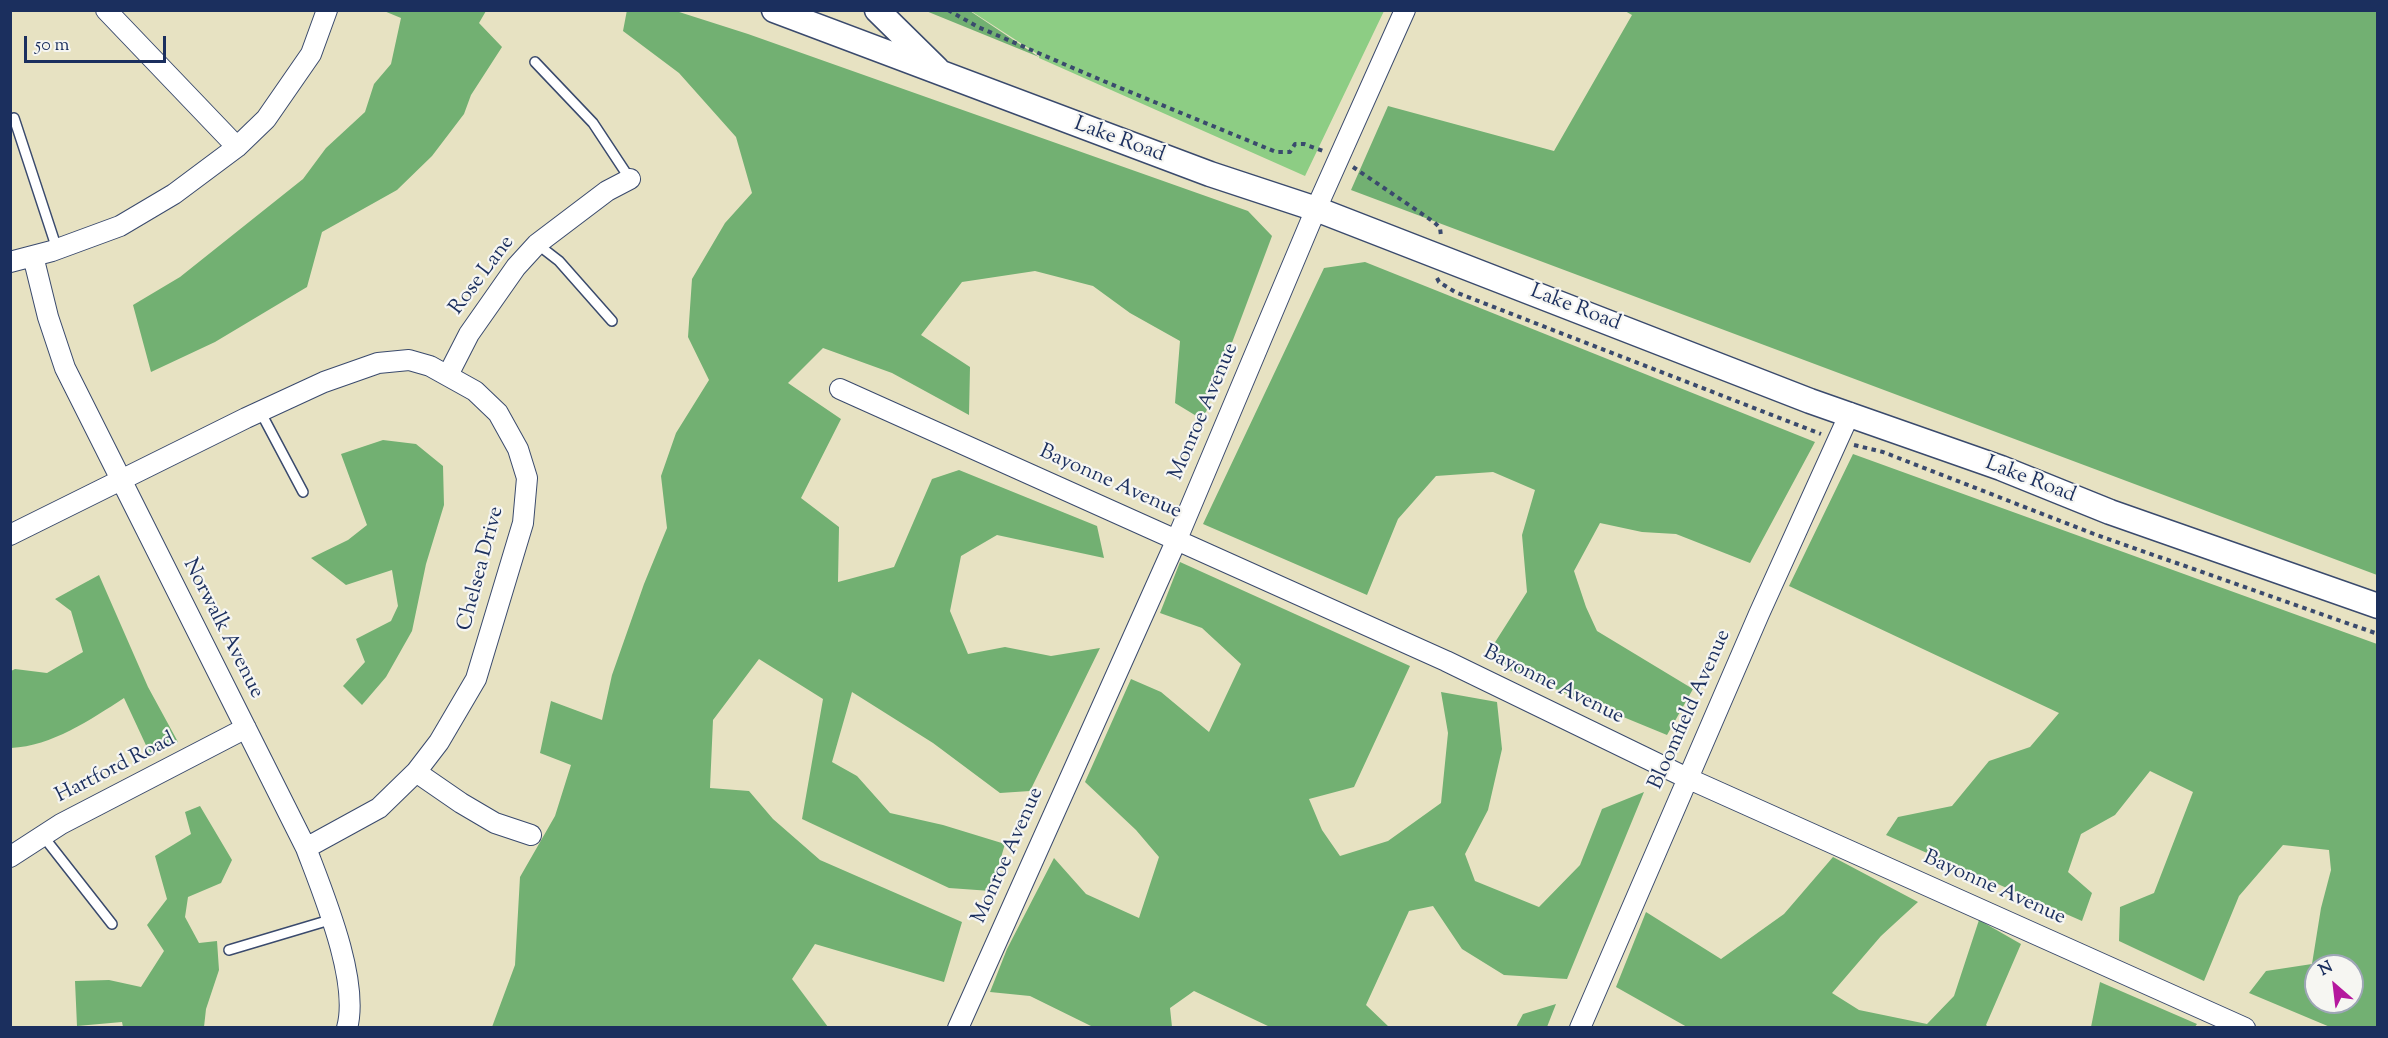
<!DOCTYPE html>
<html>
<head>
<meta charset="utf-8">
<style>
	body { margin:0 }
	#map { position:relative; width:2388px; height:1038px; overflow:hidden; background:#e7e2c2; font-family:"Sorts Mill Goudy",serif }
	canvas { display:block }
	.frame { position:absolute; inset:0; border:12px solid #1b2f5e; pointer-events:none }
	.north { position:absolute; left:2304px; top:954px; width:60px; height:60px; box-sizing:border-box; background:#f6f6f2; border:2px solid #9ea6b7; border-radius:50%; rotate:332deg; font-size:16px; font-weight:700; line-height:24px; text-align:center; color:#1b2f5e }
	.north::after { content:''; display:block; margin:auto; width:21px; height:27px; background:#b5179e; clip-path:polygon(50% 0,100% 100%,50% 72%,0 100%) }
	.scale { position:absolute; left:24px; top:36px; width:142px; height:27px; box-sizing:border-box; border:3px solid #1b2f5e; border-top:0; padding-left:8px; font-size:18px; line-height:21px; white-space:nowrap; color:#1b2f5e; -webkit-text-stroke:4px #f6f6f2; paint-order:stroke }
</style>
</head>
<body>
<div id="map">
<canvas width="2388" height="1038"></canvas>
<div class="frame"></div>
<div class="north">N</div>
<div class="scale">50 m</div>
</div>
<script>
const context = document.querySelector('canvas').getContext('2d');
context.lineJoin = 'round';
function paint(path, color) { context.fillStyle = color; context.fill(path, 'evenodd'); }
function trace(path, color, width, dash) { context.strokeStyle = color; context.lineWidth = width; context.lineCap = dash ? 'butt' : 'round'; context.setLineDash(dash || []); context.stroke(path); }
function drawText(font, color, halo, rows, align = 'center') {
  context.font = font + ' "Sorts Mill Goudy",serif'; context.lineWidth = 4.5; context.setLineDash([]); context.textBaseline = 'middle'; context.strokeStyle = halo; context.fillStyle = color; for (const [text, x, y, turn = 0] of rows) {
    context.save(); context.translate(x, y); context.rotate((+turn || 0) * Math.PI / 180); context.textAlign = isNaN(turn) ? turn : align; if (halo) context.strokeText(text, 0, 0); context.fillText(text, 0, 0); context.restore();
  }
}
const green = new Path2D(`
	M971 11H1384L1305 176 1039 58V55Z`);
const forest = new Path2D(`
	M627 10 676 11 748 34 1248 211 1272 236 1203 420 1175 403 1180 341 1130 313 1093 286 1035 271 962 282 921 335 970 367 969 415 892 373 823 348 788 383 841 419 801 498 839 527 838 582 894 567 932 479 959 470 1097 526 1104 558 997 535 961 556 950 611 968 654 1005 647 1051 656 1100 648 1030 791 1000 793 933 743 852 692 832 762 857 776 890 813 943 825 1005 844 991 891 949 888 802 819 823 699 759 659 713 720 710 788 749 791 773 819 820 860 962 922 944 982 815 944 792 979 828 1027H492L515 965 520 877 555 816 571 765 540 753 551 701 602 720 612 675 644 584 667 528 661 476 676 433 709 380 688 337 692 279 725 223 752 193 736 137 679 73 623 31Z
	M384 11H486L479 23 502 47 471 95 464 114 432 156 397 190 322 232 307 287 215 342 151 372 133 305 180 277 303 179 326 148 365 112 374 84 391 64 401 18Z
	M926 11H970L1039 57Z
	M1625 11H2377V575L1351 190 1388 106 1554 151 1632 15Z
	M1365 262 1815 442 1750 563 1676 534 1642 532 1600 523 1574 571 1586 607 1597 631 1693 689 1667 735 1509 670 1492 647 1527 592 1522 535 1535 490 1493 472 1436 476 1398 519 1367 595 1203 524 1324 268Z
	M383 440 416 444 443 466 444 505 426 564 412 631 386 677 362 705 343 686 365 662 356 639 391 621 398 606 392 570 346 585 311 558 348 540 367 525 341 454Z
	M1853 454 2377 644V1027H2330L2249 993 2266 971 2312 964 2321 908 2331 870 2329 850 2283 845 2239 896 2204 981 2119 941 2120 907 2154 893 2193 792 2150 771 2115 815 2081 834 2068 872 2092 893 2082 921 1886 835 1898 817 1952 806 1989 761 2030 747 2059 713 1789 586ZM2316 966H2352V1002H2316Z
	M1180 562 1410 666 1354 787 1309 799 1322 830 1340 856 1388 841 1441 803 1448 733 1441 692 1497 702 1502 749 1488 810 1465 854 1475 881 1539 907 1580 865 1602 809 1644 792 1567 979 1504 975 1462 949 1433 906 1409 911 1366 1005 1389 1027H1270L1194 991 1170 1008 1172 1027H1093L1030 996 990 992 1007 949 1054 858 1086 894 1139 918 1159 857 1136 830 1085 782 1131 679 1161 692 1209 732 1241 664 1202 628 1160 613Z
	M99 575 148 687 178 742 151 756 124 698C90 720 52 746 11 748V671L15 669 47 673 83 652 71 611 55 599Z
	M200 806 232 860 221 883 188 897 185 917 199 943 217 941 219 970 206 1009 204 1027H123L122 1022 77 1026 75 981 109 980 141 987 164 951 147 925 167 899 155 856 191 834 185 812Z
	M1833 857 1918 902 1881 936 1832 993 1859 1010 1927 1024 1954 996 1979 920 2021 944 1986 1025 1988 1027H1687L1616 987 1646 912 1721 959 1784 914Z
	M2100 982 2197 1024 2194 1028 2091 1027Z
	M1556 1004 1547 1027H1516L1523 1014Z`);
const path = new Path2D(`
	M948 10 978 27 1101 80 1276 152H1290L1295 144H1304L1323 151
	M1353 167 1434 222 1440 228 1441 236
	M1437 278 1439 282 1455 292 1821 434
	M1854 445 1883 452 2094 534 2378 634`);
const service = new Path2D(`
	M535 62 593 123 630 179
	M14 118 57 249
	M537 244 559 261 612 321
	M260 411 303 492
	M43 836 112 924
	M229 950 333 919`);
const minor = new Path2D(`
	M106 10 237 147
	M33 256 48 317 65 368 306 848C323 893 360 981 347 1028
	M10 262 52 251 120 226 174 194 237 147 266 119 311 54 327 10
	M448 375 469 334 516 267 537 244 607 191 630 179
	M840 389 1446 661 1687 778 2245 1028
	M10 535 246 418 324 382 378 363 409 360 430 366 475 391 498 413 518 449 527 478 523 523 476 679 439 742 416 772 379 808 306 848
	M416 772 461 803 495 823 531 835
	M10 857 61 824 246 728
	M958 1028 1177 539 1316 209 1405 10
	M1580 1028 1759 614 1850 413`);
const tertiary = new Path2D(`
	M774 10 1210 174 1316 209 1810 401 2001 468 2110 512 2378 606
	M877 10 937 69`);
const streetNames = [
	["Lake Road",1119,141,20],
	["Rose Lane",483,276,-53],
	["Lake Road",1575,309,21],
	["Monroe Avenue",1205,412,-67],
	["Lake Road",2030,481,21],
	["Bayonne Avenue",1110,483,24],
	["Chelsea Drive",482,569,-75],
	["Norwalk Avenue",222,629,63],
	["Bayonne Avenue",1553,686,26],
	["Bloomfield Avenue",1691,710,-66],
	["Hartford Road",116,769,-27],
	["Monroe Avenue",1009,856,-66],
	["Bayonne Avenue",1994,889,24]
];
paint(green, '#8dcd84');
paint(forest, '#72b072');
trace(service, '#3a4a6d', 12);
trace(minor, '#3a4a6d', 22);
trace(tertiary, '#3a4a6d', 27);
trace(path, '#3a4a6d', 4, [4.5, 4.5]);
trace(service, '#fff', 9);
trace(minor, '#fff', 20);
trace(tertiary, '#fff', 24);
drawText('21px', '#1b2f5e', '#f6f6f2', streetNames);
</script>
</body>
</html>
